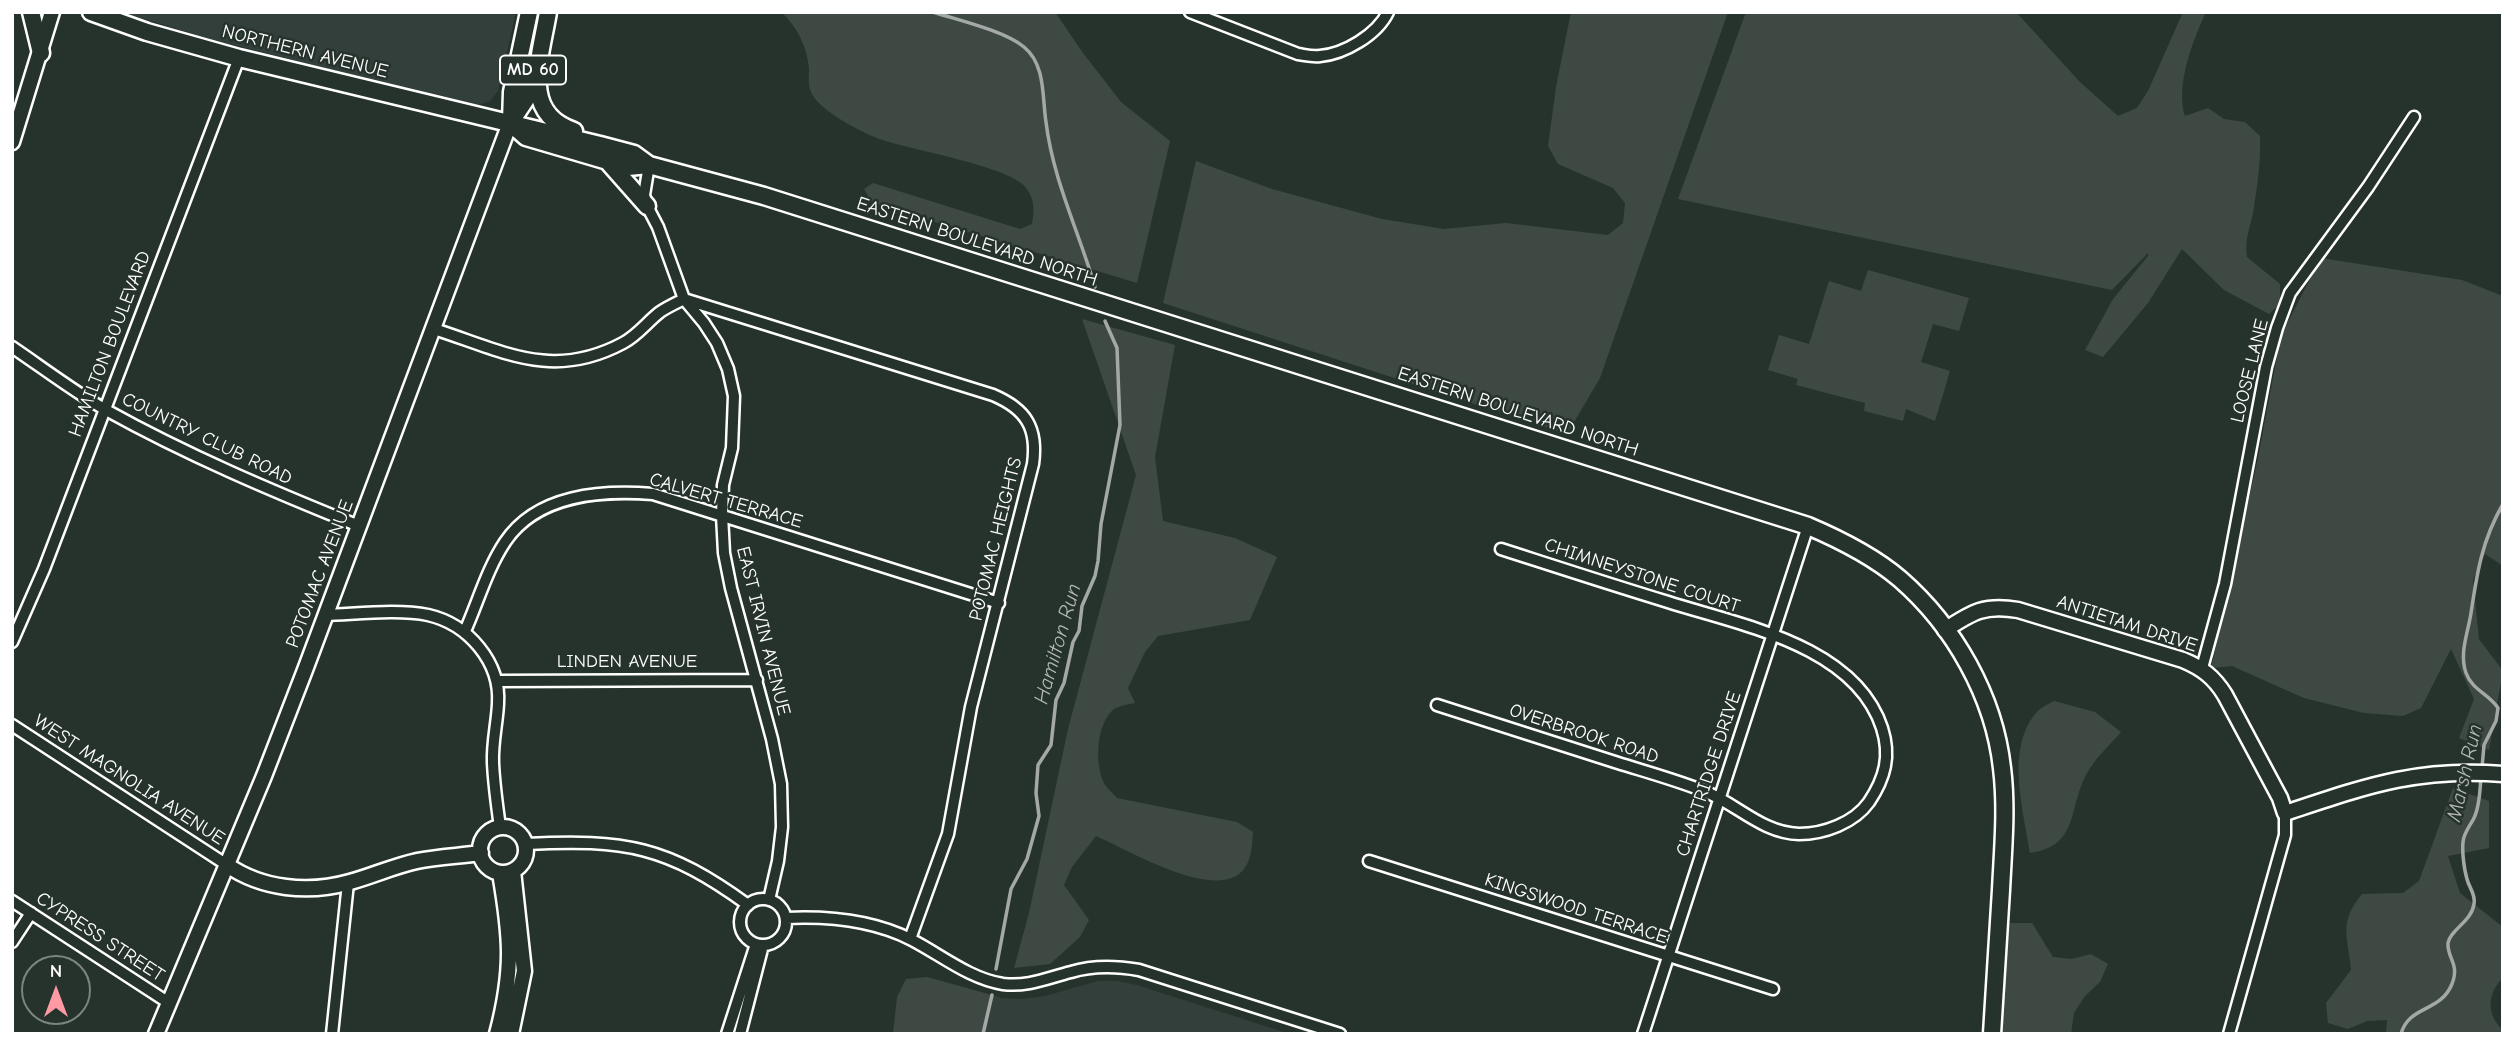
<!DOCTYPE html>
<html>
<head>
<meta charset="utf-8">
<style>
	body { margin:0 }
	#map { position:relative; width:2515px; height:1046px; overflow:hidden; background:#26332d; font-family:"Comic Neue",sans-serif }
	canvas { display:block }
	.frame { position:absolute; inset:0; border:14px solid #fff; pointer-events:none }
	.north { position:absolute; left:21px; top:955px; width:70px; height:70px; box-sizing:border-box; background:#26332d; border:2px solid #7d8581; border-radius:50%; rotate:0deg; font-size:19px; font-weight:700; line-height:28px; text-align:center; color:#fff }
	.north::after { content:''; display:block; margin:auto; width:24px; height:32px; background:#ff9aa2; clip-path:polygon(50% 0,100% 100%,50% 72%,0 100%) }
</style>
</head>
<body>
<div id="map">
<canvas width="2515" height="1046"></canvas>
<div class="frame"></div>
<div class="north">N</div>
</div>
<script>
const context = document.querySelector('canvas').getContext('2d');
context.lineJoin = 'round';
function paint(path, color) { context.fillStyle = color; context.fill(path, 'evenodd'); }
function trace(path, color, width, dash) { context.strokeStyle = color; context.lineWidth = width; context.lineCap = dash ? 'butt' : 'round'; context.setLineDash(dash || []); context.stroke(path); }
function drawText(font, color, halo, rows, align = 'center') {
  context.font = font + ' "Comic Neue",sans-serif'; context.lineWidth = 5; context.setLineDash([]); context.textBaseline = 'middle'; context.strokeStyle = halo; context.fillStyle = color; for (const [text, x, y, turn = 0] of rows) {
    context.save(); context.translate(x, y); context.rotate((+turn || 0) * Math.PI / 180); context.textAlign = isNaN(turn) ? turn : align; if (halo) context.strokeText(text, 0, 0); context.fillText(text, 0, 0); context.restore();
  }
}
const built = new Path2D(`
	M121 12H516L498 91 490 101 474 106 207 38Z
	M1098 981H1117L1137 985 1290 1034H983L992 995 1001 998 1022 999 1045 996Z`);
const green = new Path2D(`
	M781 12H1055L1083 53 1121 102 1170 141 1137 283 872 203 864 189 873 183 1020 229 1032 224C1034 211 1035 201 1027 189 1013 166 908 150 877 138 859 131 814 108 810 89 808 83 809 74 809 68 807 47 797 26 781 12Z
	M1571 12H1728L1600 378 1567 434 1163 303 1196 161 1272 189 1382 219 1444 229 1506 223 1608 235 1623 223 1625 203 1613 188 1558 164 1548 146 1556 87Z
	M1746 12H2016L2080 82 2118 116 2137 108 2148 91 2183 12H2206C2193 40 2175 86 2185 116L2208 108 2224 119 2245 122 2260 136C2261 162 2257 188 2253 213 2249 232 2245 237 2247 257L2280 284V304L2269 314 2224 290 2182 249 2148 303 2103 357 2085 350 2113 299 2148 256V253L2112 290 1678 199Z
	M2321 258 2462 280 2503 296V566L2485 554 2473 580 2479 639 2503 671 2489 750 2459 738 2474 699 2451 649 2421 708 2403 716 2364 713 2304 698 2232 666 2211 668 2258 458 2281 335Z
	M1868 270 1969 298 1959 331 1933 324 1921 362 1950 371 1935 421 1906 409 1903 421 1864 411 1865 403 1796 385 1798 379 1768 370 1779 335 1809 344 1829 281 1861 291Z
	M1082 319 1175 345 1155 457 1163 521 1235 538 1277 557 1250 620 1158 636 1145 652 1128 688 1135 703C1129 704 1119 706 1114 709 1096 724 1095 762 1103 781 1106 788 1113 793 1117 798L1237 822 1253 832C1252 845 1252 859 1244 869 1217 904 1127 849 1096 836L1072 867 1064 885 1089 920 1080 937 1050 964 1014 968 1029 913 1068 729 1136 475Z
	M2054 701 2095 712 2121 732C2109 746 2095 758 2086 775 2068 809 2079 846 2030 853 2024 812 2005 749 2036 713 2040 708 2048 704 2054 701Z
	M2453 788 2489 801V848L2448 856 2460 893 2503 927V978C2487 993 2486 1015 2503 1030V1034H2386L2387 1020 2367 1021 2348 1029 2328 1023 2326 1003 2351 970C2348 936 2338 923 2362 894L2403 893 2419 881Z
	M2009 923H2032L2053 957 2072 959 2091 954 2108 964 2100 982 2085 996 2074 1013 2071 1034H1999Z
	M927 977 992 995 982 1034H893L897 997 906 979Z`);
const stream = new Path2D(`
	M933 12C958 20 1005 31 1024 47 1046 65 1042 97 1046 122 1053 180 1079 232 1095 287
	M2482 768 2484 745 2496 721 2498 708C2489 694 2472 690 2466 673 2459 653 2468 633 2471 613 2477 573 2482 540 2503 504
	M996 969 1011 889 1027 859 1039 816 1036 793 1038 765 1051 745 1056 700 1064 683 1073 642 1079 631 1082 606 1095 576 1098 561 1101 524 1120 425 1117 348 1105 321
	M983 1034 992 995
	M2401 1034C2409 1005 2440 1013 2452 984 2460 963 2447 959 2448 943 2450 930 2472 921 2474 904 2476 894 2469 888 2467 879 2464 869 2462 852 2463 842 2464 832 2470 826 2474 818 2480 806 2480 789 2481 776`);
const street = new Path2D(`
	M1190 12 1298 54C1305 55 1312 57 1320 56 1344 54 1377 35 1388 12
	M649 165 644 195 647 206 658 227 684 299 704 323 717 343 728 369 734 396 732 448 723 485 722 515 724 553 731 588 772 739 781 784 782 827 778 861 769 900
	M684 299 993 395C1026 409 1038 428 1033 464L971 707 948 834 910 939
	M434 329C503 351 552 381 623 343 638 335 647 322 660 312 667 307 676 303 684 299
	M12 347C43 368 73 391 106 410 187 455 272 491 359 526
	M326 615C357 614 398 609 428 615 468 624 501 662 498 704 497 724 492 743 493 763 494 784 497 806 500 827
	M465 631C478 602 487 569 505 542 537 494 601 490 653 494L999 603
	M12 642 44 569 239 58
	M2202 668 2225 584 2266 367 2277 328 2290 293 2368 187 2414 117
	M497 681 757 680
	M1437 705C1498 725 1558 744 1618 763 1647 772 1676 780 1704 791 1737 804 1762 833 1799 834 1824 834 1854 823 1869 802 1885 778 1891 756 1882 728 1855 645 1740 625 1668 602 1612 585 1557 567 1501 549
	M12 725 227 865
	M526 844C625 839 667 846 748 905
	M1369 861 1773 989
	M740 922a23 23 0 1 1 46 0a23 23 0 1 1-46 0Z
	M12 901 169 1003
	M786 918C829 916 873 920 912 940 941 955 970 979 1003 984 1028 987 1047 978 1071 972 1094 965 1116 966 1139 970L1340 1034
	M12 942 31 913
	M332 1034 348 883
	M727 1034 756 944
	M740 1034 763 945
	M1643 1034 1808 526
	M2229 1034 2285 835V813`);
const secondary = new Path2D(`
	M12 142 52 12
	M1945 630C1972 612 1985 604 2018 610L2183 660C2202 668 2214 677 2225 695L2280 798 2285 813C2364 787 2417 767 2503 774
	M480 850a23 23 0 1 1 46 0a23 23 0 1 1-46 0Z
	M227 865C262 889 308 894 350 882 372 876 394 866 417 861 437 857 459 856 481 853
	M156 1034 264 776 305 670 510 123
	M497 1034C514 969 511 937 500 873
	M511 1034 524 971 513 871`);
const primary = new Path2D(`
	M31 12 41 53
	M91 12 147 32 239 58 600 145 634 154 649 165 764 196 1808 526C1841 540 1873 556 1900 579 1954 626 1994 696 2002 768 2007 808 2003 849 2001 890 1998 938 1995 986 1992 1034
	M548 12C541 56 519 113 574 131
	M511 121 512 92 529 12
	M510 123 526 99 532 75
	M518 130 526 137 628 167 649 165
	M609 163 647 206`);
const shields = [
	[533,70,66]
];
const shieldNames = [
	["MD 60",533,70]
];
const streetNames = [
	["NORTHERN AVENUE",305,52,14],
	["EASTERN BOULEVARD NORTH",977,242,18],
	["HAMILTON BOULEVARD",110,344,-69],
	["LOOSE LANE",2250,371,-76],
	["EASTERN BOULEVARD NORTH",1518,412,18],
	["COUNTRY CLUB ROAD",207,439,26],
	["CALVERT TERRACE",726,501,16],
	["POTOMAC HEIGHTS",996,539,-76],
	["POTOMAC AVENUE",320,574,-69],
	["CHIMNEYSTONE COURT",1642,576,18],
	["ANTIETAM DRIVE",2127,624,18],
	["EAST IRVIN AVENUE",763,631,76],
	["LINDEN AVENUE",627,662],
	["OVERBROOK ROAD",1584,734,18],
	["CHARTRIDGE DRIVE",1709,774,-72],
	["WEST MAGNOLIA AVENUE",129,780,33],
	["KINGSWOOD TERRACE",1576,909,18],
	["CYPRESS STREET",100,937,33]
];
const waterNames = [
	["Hamilton Run",1058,644,-74],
	["Marsh Run",2465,773,-77]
];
paint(built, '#333f3a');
paint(green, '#3e4944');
trace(stream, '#a4a9a7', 3.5);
trace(street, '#fff', 15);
trace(secondary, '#fff', 19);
trace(primary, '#fff', 21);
trace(street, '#26332d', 10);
trace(secondary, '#26332d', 14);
trace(primary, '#26332d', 16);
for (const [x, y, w] of shields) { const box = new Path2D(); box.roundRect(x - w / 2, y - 14.5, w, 29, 5); context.fillStyle = '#26332d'; context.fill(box); trace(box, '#fff', 2); }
drawText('bold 18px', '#fff', null, shieldNames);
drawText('19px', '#fff', '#26332d', streetNames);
drawText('italic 21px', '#b3b8b6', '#26332d', waterNames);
</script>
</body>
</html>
